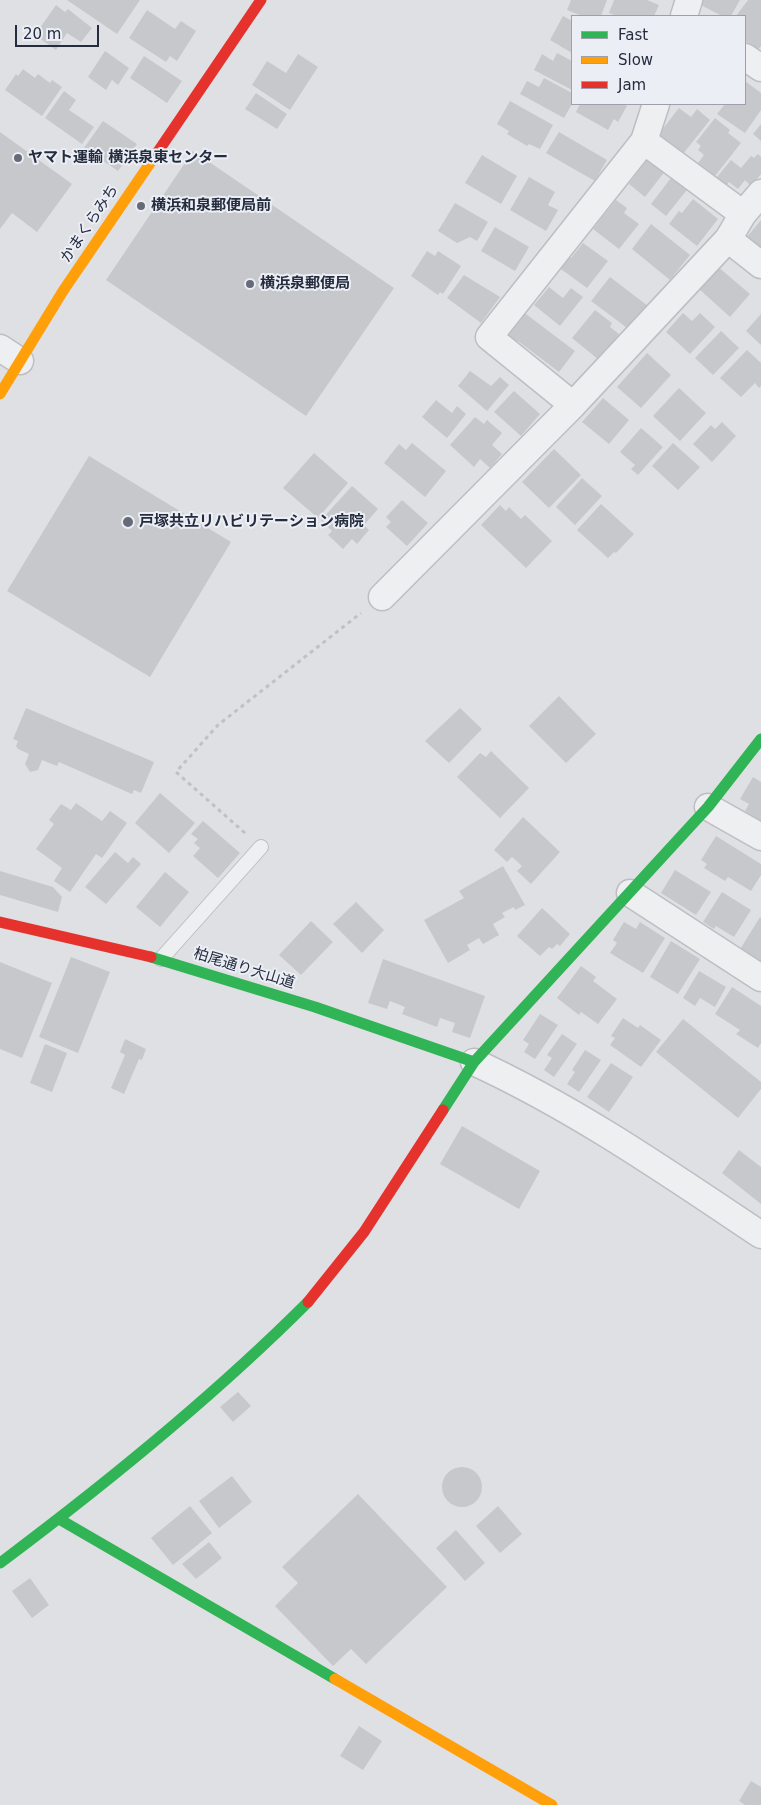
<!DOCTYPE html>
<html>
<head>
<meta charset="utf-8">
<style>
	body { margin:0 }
	#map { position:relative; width:761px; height:1805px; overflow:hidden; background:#dfe0e4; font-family:"DejaVu Sans",sans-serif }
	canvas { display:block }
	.legend { position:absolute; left:571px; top:15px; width:175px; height:90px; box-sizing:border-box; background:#ebeef5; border:1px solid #9ca0ac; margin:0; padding:6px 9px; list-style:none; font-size:15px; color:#252c3e }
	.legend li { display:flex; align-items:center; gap:10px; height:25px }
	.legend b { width:25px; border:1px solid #9ca0ac }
	.scale { position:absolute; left:15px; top:25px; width:84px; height:22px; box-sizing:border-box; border:2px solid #252c3e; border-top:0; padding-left:6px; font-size:15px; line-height:18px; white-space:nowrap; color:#252c3e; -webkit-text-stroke:4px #ebeef5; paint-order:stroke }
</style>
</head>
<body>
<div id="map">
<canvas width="761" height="1805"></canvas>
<ul class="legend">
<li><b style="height:6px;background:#30b455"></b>Fast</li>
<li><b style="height:6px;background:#ff9f0a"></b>Slow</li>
<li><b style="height:6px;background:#e5322d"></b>Jam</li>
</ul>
<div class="scale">20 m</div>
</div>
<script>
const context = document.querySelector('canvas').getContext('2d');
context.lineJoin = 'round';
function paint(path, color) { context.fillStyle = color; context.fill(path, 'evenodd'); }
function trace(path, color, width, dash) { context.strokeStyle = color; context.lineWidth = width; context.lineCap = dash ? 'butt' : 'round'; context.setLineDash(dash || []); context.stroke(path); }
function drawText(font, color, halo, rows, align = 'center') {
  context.font = font + ' "DejaVu Sans","Noto Sans JP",sans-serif'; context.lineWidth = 4; context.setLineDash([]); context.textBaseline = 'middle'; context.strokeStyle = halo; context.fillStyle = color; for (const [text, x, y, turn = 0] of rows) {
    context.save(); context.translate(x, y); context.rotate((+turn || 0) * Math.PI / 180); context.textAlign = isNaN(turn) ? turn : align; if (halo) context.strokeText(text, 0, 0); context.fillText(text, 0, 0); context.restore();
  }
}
const building = new Path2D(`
	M67 0H140L117 34Z
	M571 0H607L601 16H582L567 10Z
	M614 0H647L659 5 654 16H617L609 13Z
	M701 0H740L731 16H722L699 4Z
	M748 0H761V46L758 50 745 41V16H736Z
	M56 5 65 12 68 9 92 28 81 42 67 33 56 50 35 35Z
	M147 10 175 29 181 21 196 31 177 61 170 56 166 62 129 38Z
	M563 16 572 21V53L550 40Z
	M105 51 129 68 118 85 112 80 106 90 88 77Z
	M557 53 572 61V90L534 70 542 54 553 61Z
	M298 54 318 67 290 110 252 85 267 61 286 73Z
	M144 56 182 81 167 103 130 78Z
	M23 69 35 78 38 74 50 83 52 80 62 87 42 116 5 90 16 74 18 76Z
	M544 78 572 93V104L564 118 520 94 527 81 539 87Z
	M745 81 761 93V110L745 133 717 114 725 104H745Z
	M64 91 76 100 69 110 94 127 82 144 45 118Z
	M256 93 287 114 277 129 245 109Z
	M510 101 553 125 540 149 529 144 527 146 507 134 509 131 497 124Z
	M580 104H623L627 106 618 122 614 119 608 130 576 112Z
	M679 108 691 117 697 109 710 120 683 154 658 135Z
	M715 118 730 130 728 133 741 143 715 176 698 163 704 155 698 150 701 146 696 142Z
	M103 121 137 144 118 171 84 148Z
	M761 124V141L753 134Z
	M0 132 72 184 37 232 12 213 0 229Z
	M559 132 607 160 595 181 546 153Z
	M193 151 394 288 306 416 106 280Z
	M758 154 761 157V174L751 186 745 180 738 189 729 182 727 185 717 177 731 160 741 168 751 156 754 158Z
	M482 155 517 176 501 204 465 183Z
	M649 157 666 170 645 197 629 184Z
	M674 174 690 186 666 216 651 204Z
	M529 177 555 192 548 205 558 210 546 231 510 210Z
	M693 199 718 219 697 246 669 224 679 211 682 213Z
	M616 200 627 208 624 213 639 224 619 249 593 229Z
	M455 203 488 222 477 241 470 237 457 243 438 231Z
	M761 220V249L746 238Z
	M651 224 690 255 670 280 632 249Z
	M495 227 529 247 515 271 481 251Z
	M583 243 608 261 587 288 558 267 567 255 571 258Z
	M427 251 435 256 438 251 461 266 443 294 440 292 438 295 411 276Z
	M717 266 750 294 730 317 698 288Z
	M464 275 500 297 481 323 447 298Z
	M610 277 648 306 630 330 591 301Z
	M549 287 563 298 571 288 583 297 560 326 534 305Z
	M595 310 612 323 610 327 619 334 599 360 572 338Z
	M522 311 575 351 559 372 518 341 516 344 504 334Z
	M683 313 692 321 700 313 715 327 690 354 666 332Z
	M761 314V345L746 331Z
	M721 331 739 348 713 375 695 358Z
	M747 350 761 363V386L759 388 755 383 741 397 720 378Z
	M647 353 671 375 641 408 617 387Z
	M470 371 491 386 500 377 509 385 487 411 458 386Z
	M679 388 706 413 680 441 653 416Z
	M514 391 540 414 521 436 494 412Z
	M603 398 629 420 609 444 582 422Z
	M436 400 452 413 457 406 466 414 447 438 422 417Z
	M475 417 484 424 487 420 502 433 492 445 502 454 490 468 480 459 474 467 450 445Z
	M722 422 736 436 712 462 693 444 711 425 715 429Z
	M641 428 663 447 638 475 631 469 635 465 620 452Z
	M412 443 446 471 425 497 384 463 399 444 406 450Z
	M673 443 700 467 678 490 652 466Z
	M554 449 581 475 549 508 522 482Z
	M314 453 348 483 318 518 283 488Z
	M89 456 231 542 150 677 7 591Z
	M582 478 602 496 575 525 556 507Z
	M352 486 378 509 364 525 369 530 357 544 352 539 343 549 328 535 332 531 321 520Z
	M402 500 428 523 407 546 386 527 391 522 386 517Z
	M601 504 634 534 616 553 614 552 608 558 577 530Z
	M500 505 506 511 509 507 521 519 525 515 552 541 526 568 481 525Z
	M559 696 596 734 566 763 529 726Z
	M26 708 154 762 141 793 134 790 132 794 59 762 57 766 42 760 38 770 30 772 25 764 29 754 18 749 16 746 18 741 13 739Z
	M460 708 482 729 449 763 425 741Z
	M491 751 529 788 500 818 457 777 480 753 486 757Z
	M753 777 761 782V821L745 811 749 804 740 799Z
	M160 793 195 823 169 853 135 823Z
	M76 803 102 821 110 811 127 823 102 858 96 854 70 892 54 881 62 868 36 849 54 824 49 820 61 804 71 810Z
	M523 817 560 852 531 884 517 871 522 866 512 857 507 862 494 850Z
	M203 821 240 853 218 878 193 856 200 848 194 843 198 839 191 834Z
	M716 836 761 864V875L751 891 728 877 725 881 704 868 707 864 701 860Z
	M115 852 128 863 133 857 141 864 106 904 85 887Z
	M503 866 525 905 515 910 514 907 502 913 505 917 493 924 499 935 483 944 479 938 467 945 470 950 448 963 424 920 464 898 459 891Z
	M675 870 711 892 696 915 661 893Z
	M0 871 53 887 62 897 58 912 0 895Z
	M165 872 189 892 160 927 136 907Z
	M722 892 751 910 734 937 716 926 714 929 703 922Z
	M356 902 384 930 362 953 333 924Z
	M542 908 570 934 560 946 557 944 552 949 549 947 540 956 517 936Z
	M760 917 761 918V965L739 951Z
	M311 921 333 942 301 975 279 955Z
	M624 922 636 929 640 922 665 938 643 973 610 953 617 943 613 940Z
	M671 941 700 959 678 994 650 977Z
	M71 957 110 972 78 1053 39 1037Z
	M383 959 485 996 470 1038 452 1032 455 1023 440 1018 437 1027 402 1014 405 1007 390 1001 387 1009 368 1003Z
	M0 962 52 983 22 1058 0 1049Z
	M581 966 596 977 593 981 617 999 598 1024 581 1012 579 1015 557 998Z
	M699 971 726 987 715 1007 700 998 695 1006 683 998Z
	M732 987 761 1006V1043L758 1048 736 1034 740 1030 715 1014Z
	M540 1014 558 1025 535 1059 524 1052 529 1044 523 1040Z
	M623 1018 638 1028 640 1025 661 1040 641 1067 610 1045 615 1038 611 1036Z
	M683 1019 761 1082V1089L738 1118 656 1052Z
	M562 1034 577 1044 554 1077 544 1070 552 1058 547 1055Z
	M125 1039 146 1049 142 1060 139 1059 124 1094 111 1088 125 1055 120 1052Z
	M45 1044 67 1053 52 1092 30 1083Z
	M585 1050 601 1060 579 1092 567 1084 575 1072 572 1070Z
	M611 1063 633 1077 609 1112 587 1097Z
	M462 1126 540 1171 519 1209 440 1164Z
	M739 1150 761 1167V1204L722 1173Z
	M238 1392 251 1406 233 1422 220 1407Z
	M442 1487a20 20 0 1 1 40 0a20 20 0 1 1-40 0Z
	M232 1476 252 1502 219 1528 199 1501Z
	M358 1494 447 1587 366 1664 351 1649 333 1666 275 1606 298 1583 282 1567Z
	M190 1506 212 1533 173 1565 151 1538Z
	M498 1506 522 1534 500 1553 476 1526Z
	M456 1530 485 1563 465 1581 436 1548Z
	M209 1542 222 1558 196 1579 182 1564Z
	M30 1578 49 1605 32 1618 12 1591Z
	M359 1726 382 1741 363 1770 340 1756Z
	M751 1781 761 1787V1805H745L739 1801Z`);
const path = new Path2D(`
	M245 833 176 772 218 725 361 613`);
const lane = new Path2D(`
	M161 959 261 847`);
const street = new Path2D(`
	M684 16 689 0
	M745 57 761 68
	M644 141 743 214
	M728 239 761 265
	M0 348 20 361
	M573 405 489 337 644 141 656 104
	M382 597 573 405 728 239 743 214 761 193
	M708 807 761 837
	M630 893 761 978
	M474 1062C576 1109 668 1173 761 1235`);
const fast = new Path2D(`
	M151 957 315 1007 474 1062
	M443 1110 474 1062 708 807 761 739
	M59 1519 335 1679
	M0 1563C107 1483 213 1397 308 1302`);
const slow = new Path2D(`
	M0 394 63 291 157 153
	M335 1679 552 1805`);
const jam = new Path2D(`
	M157 153 261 0
	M0 922 151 957
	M308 1302 364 1232 443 1110`);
const markers = [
	[18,158,5,"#666b78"],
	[141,206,5,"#666b78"],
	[250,284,5,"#666b78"],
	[128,522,6,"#666b78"]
];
const poiNames = [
	["ヤマト運輸 横浜泉東センター",28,158],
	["横浜和泉郵便局前",151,206],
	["横浜泉郵便局",260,284],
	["戸塚共立リハビリテーション病院",139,522]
];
const streetNames = [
	["かまくらみち",90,224,-56],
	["柏尾通り大山道",244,969,17]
];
paint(building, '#c7c8cc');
trace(lane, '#bdbec2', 16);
trace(street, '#bdbec2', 29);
trace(path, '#c0c1c6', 3, [4, 4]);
trace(lane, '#eeeff1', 14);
trace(street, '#eeeff1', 26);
trace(fast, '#30b455', 11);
trace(slow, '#ff9f0a', 11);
trace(jam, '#e5322d', 11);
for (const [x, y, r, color] of markers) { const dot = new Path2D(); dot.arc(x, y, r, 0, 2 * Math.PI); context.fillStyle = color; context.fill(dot); trace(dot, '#ebeef5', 2); }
drawText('bold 15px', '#252c3e', '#ebeef5', poiNames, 'left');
drawText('15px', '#252c3e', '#ebeef5', streetNames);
</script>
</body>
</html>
